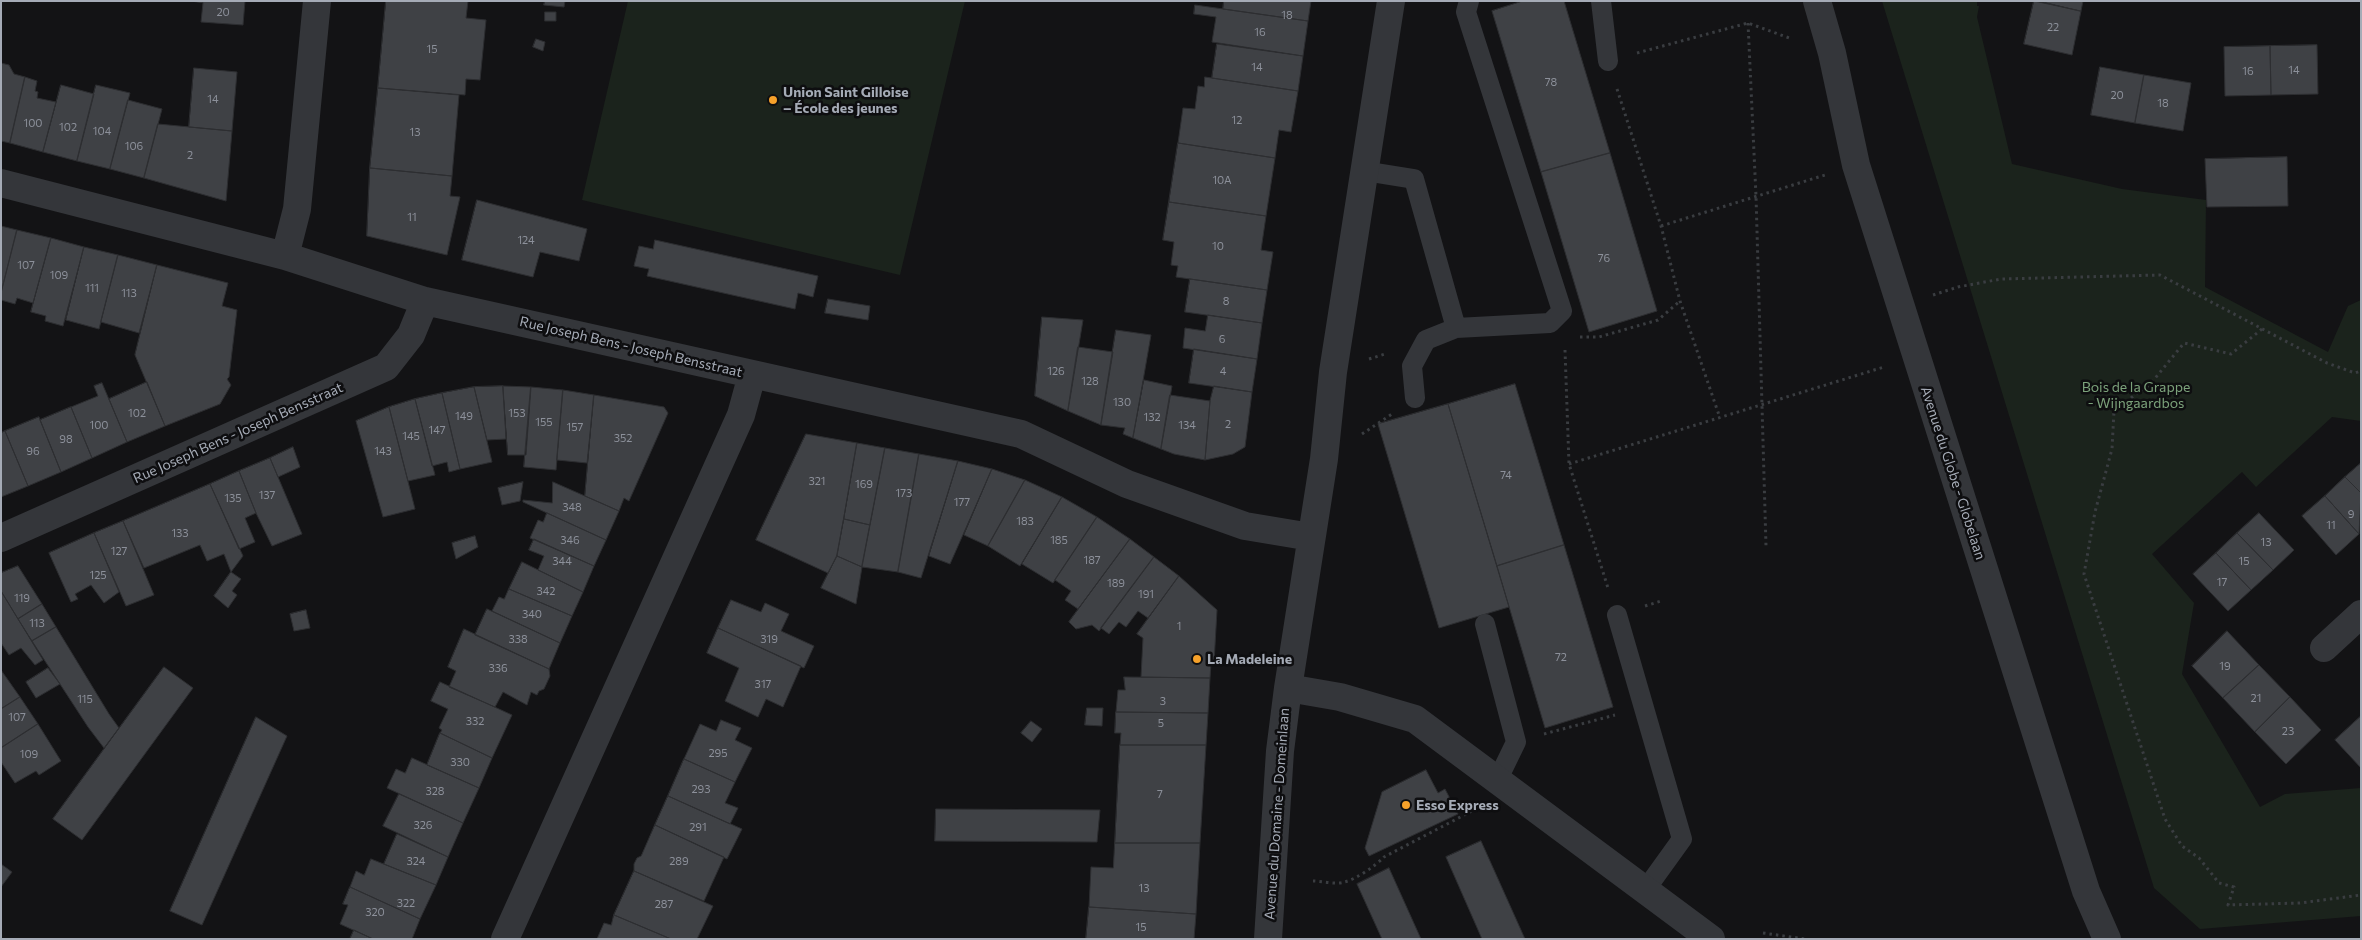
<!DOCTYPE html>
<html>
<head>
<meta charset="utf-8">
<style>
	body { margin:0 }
	#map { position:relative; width:2362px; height:940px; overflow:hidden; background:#131315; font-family:Commissioner,sans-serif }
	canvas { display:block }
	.frame { position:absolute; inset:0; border:2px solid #a5abb6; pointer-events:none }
</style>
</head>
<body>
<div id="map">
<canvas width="2362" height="940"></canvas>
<div class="frame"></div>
</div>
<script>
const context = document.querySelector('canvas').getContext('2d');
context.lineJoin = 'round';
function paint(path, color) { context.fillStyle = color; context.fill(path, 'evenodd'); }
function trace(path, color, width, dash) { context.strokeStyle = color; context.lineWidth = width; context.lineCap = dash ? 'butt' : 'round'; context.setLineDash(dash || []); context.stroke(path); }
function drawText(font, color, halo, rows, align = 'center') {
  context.font = font + ' Commissioner,sans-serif'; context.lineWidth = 5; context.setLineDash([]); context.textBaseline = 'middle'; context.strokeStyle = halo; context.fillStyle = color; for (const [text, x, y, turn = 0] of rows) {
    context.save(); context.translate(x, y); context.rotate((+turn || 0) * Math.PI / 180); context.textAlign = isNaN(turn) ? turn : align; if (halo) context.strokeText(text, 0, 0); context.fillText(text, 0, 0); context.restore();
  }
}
const green = new Path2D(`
	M628 1H965L900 275 582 200Z
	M1882 1H1977V6H1979L1977 17 2012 164 2122 189 2206 200 2205 287 2328 352 2348 306 2361 300V421L2332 417 2256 487 2242 472 2152 554 2194 603 2182 674 2260 807 2285 794 2361 788V916L2200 929 2154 888Z`);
const building = new Path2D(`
	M190 1H245L243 25 201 22 203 3Z
	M386 1H468L466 18 486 20 480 80 466 79 465 95 378 88Z
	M545 1H565L564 7 544 5Z
	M1224 1H1311L1308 21 1223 9Z
	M1523 1H1564L1610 153 1541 172 1492 11Z
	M2034 1 2081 11 2072 55 2024 44Z
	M2039 1H2083L2081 11Z
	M1195 5 1308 21 1303 56 1212 42 1216 17 1194 14Z
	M545 12H556V21H545Z
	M536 39 545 42 543 51 533 47Z
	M1217 44 1303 56 1298 91 1212 78Z
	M2317 45 2318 94 2271 95 2270 46Z
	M2270 46 2271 95 2225 96 2224 47Z
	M1 63 9 65 14 74 25 77 10 143 1 141Z
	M2100 67 2144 75 2135 123 2091 115Z
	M194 68 237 72 232 131 189 127Z
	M2144 75 2191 83 2183 131 2135 123Z
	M25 77 37 81 35 91 38 92 37 98 56 102 43 152 10 143Z
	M1205 77 1298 91 1291 132 1279 130 1275 158 1178 143 1183 108 1195 109 1198 86 1204 87Z
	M61 85 94 94 77 161 43 152Z
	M96 85 130 93 110 169 77 161Z
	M378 88 459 95 452 176 370 168Z
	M128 100 162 109 144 178 110 169Z
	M158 124 232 131 226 201 144 178Z
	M1178 143 1275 158 1266 216 1169 202Z
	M1610 153 1657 311 1589 332 1541 172Z
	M2287 157 2288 206 2207 207 2205 159Z
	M370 168 452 176 450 196 460 197 447 255 367 236Z
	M477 200 587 229 579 261 540 252 533 277 462 260Z
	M1169 202 1266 216 1261 250 1273 252 1267 290 1176 277 1178 266 1171 265 1174 242 1163 240Z
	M1 226 17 230 1 293Z
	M17 230 51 238 33 303 17 298 15 304 1 300V293Z
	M51 238 84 247 63 326 45 321 46 316 31 312Z
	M655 240 818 276 813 297 798 293 795 309 647 276 649 269 634 266 639 246 653 249Z
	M84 247 118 255 99 329 66 320Z
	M118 255 157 265 139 333 101 322Z
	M157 265 228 283 222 306 237 310 229 377 227 379 231 385 220 404 165 426 135 355Z
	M1190 279 1267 290 1262 323 1185 312Z
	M828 299 870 306 868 320 825 313Z
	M1208 315 1262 323 1257 359 1183 348 1185 328 1205 331Z
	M1042 317 1083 320 1068 411 1035 396Z
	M1116 330 1151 335 1133 438 1123 434 1125 428 1101 425Z
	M1078 347 1113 352 1101 425 1068 411Z
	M1194 349 1257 359 1252 392 1189 383Z
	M1144 380 1172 386 1161 449 1133 438Z
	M147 382 165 426 127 442 109 399Z
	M102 383 127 442 92 458 71 407 98 396 94 386Z
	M1515 384 1564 545 1497 566 1448 404Z
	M503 386 506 439 487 440 474 387Z
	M503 386 531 387 526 455H508Z
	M1214 386 1252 392 1245 447 1233 454 1205 460 1210 401Z
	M474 387 492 462 460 469 442 393Z
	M531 387 563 390 556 470 524 467Z
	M563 390 594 395 587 463 557 460Z
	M442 393 460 469 449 472 447 462 432 466 415 399Z
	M594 395 664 407 668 413 629 501 624 498 619 511 585 496Z
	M1170 395 1210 401 1205 460 1174 454 1161 449Z
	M415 399 435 475 408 481 389 407Z
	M1448 404 1509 607 1439 628 1378 424Z
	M71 407 92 458 61 472 40 420Z
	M389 407 415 509 383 517 356 421Z
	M39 417 61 472 28 486 5 431Z
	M5 431 28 486 1 497V433Z
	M806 434 857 443 837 556 828 573 756 540Z
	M857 443 885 448 870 525 844 519Z
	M293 447 300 467 278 477 270 458Z
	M885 448 919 454 898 572 862 567Z
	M919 454 958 461 921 578 898 572Z
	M270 458 302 534 272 546 256 513 239 471Z
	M958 461 992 469 950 564 929 556Z
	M2361 463V493L2345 477Z
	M992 469 1025 480 988 546 964 535Z
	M239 471 256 513 245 518 255 542 239 549 210 484Z
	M2345 477 2361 493 2359 534 2325 496Z
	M1025 480 1062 497 1020 566 988 546Z
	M523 482 520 501 502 505 498 488Z
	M553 482 619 511 606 540 523 502V500L552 503Z
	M210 484 243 556 231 572 224 554 207 561 200 545 144 568 123 521Z
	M2325 496 2359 534 2336 555 2302 516Z
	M1062 497 1097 517 1053 583 1022 564Z
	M547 513 606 540 594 566 530 538 538 520 543 522Z
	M2259 513 2294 550 2273 570 2237 533Z
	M1097 517 1130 539 1078 609 1065 600 1071 591 1055 580Z
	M844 519 870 525 862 567 837 556Z
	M123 521 154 595 126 606 94 533Z
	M94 533 119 592 104 603 91 585 75 594 78 599 71 602 49 553Z
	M2237 533 2273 570 2251 590 2216 553Z
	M475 536 478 547 456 559 452 543Z
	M534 539 594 566 583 592 538 570 544 556 529 550Z
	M1130 539 1154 557 1099 631 1092 625 1076 629 1069 622Z
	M1564 545 1613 707 1545 728 1497 566Z
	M2216 553 2251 590 2228 611 2193 574Z
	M837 556 862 567 856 604 821 588Z
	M1154 557 1179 576 1148 618 1138 611 1126 627 1119 622 1109 634 1101 628Z
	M522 562 583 592 572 616 509 589Z
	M18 566 42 604 18 619 1 591V573Z
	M231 572 241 579 232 591 237 595 228 608 214 596Z
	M1179 576 1217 610 1214 663H1211L1210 678 1141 677 1143 638 1137 634Z
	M509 589 572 616 560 643 492 611 499 597 504 599Z
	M1 591 43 660 35 665 21 648 9 655 1 643Z
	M731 600 761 612 765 603 789 614 781 631 814 646 804 668 718 628Z
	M42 604 56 627 32 641 18 619Z
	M487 609 560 643 549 669 475 635Z
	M306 610 310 628 294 631 290 614Z
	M56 627 109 714 119 728 104 748 88 727 32 641Z
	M718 628 801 666 783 707 766 699 758 717 725 701 739 668 707 653Z
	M464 629 549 669 550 676 544 689 539 691 537 695 531 692 527 705 503 692 495 707 449 687 456 671 448 667Z
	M2227 631 2259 665 2223 698 2192 666Z
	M2259 665 2290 697 2255 732 2223 698Z
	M164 667 193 688 82 840 53 819Z
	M48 668 60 684 36 698 26 682Z
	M1 670 20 697 1 709Z
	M1124 677 1210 678 1208 713 1116 712 1118 690H1125Z
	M440 682 512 715 492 758 440 733 442 730 439 728 448 709 431 701Z
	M20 697 38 724 1 748V709Z
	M2290 697 2321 730 2286 764 2255 732Z
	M1087 708H1103L1102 726 1085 725Z
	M1116 712 1208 713 1206 745H1120L1121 733H1115Z
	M2361 716V768L2335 740Z
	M256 717 287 736 202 925 170 911Z
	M721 720 741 728 735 740 752 748 735 782 684 759 700 724 716 731Z
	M1031 721 1042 729 1032 742 1021 733Z
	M38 724 61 761 39 775 36 771 15 783 1 762V748Z
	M440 733 492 758 479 788 427 765Z
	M1120 745H1206L1200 843H1115Z
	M412 758 479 788 463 823 387 788 396 769 405 773Z
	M684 759 735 782 725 803 738 808 730 824 668 796Z
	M1426 770 1438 793 1445 789 1458 814 1369 856 1365 848 1382 792Z
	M399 794 463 823 448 857 383 826Z
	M668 796 742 829 727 859 655 825Z
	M936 809 1100 810 1097 842 935 841Z
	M655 825 724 857 704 901 634 871V864L637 858 641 856Z
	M397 834 448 857 436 885 384 864Z
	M1481 841 1525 939H1482L1446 857Z
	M1115 843H1200L1196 914 1089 907 1091 867 1113 868Z
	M371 859 436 885 420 919 350 887 356 871 364 875Z
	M1 864 12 872 1 887Z
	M1389 868 1421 939H1382L1357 884Z
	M634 871 713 906 697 939H671L614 915Z
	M350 887 420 919 412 939H373L340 924 348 905 343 904Z
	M1089 907 1196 914 1194 939H1086Z
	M614 915 671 939H597L604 923 611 925Z
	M354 930 373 939H350Z`);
const path = new Path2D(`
	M1748 23 1756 196 1766 546
	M1637 53 1748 23 1792 39
	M1617 89 1661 226 1680 301 1720 418
	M1661 226 1825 175
	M1933 295 1958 287 2001 279 2160 275 2327 363 2355 373 2361 371
	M2262 329 2231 354 2184 343 2152 382 2114 411 2112 449 2095 512 2084 574 2165 819 2182 846 2199 858 2219 883 2234 887 2228 905 2300 903 2361 895
	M1580 337H1599L1658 320 1680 301
	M1565 350 1569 464 1608 588
	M1369 359 1385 354
	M1362 434 1392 414
	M1569 464 1884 367
	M1645 606 1661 601
	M1544 734 1615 715
	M1313 881C1322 881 1336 885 1344 882 1357 879 1375 866 1384 857L1470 812 1476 806
	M1763 933 1805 939`);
const service = new Path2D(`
	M1601 1 1608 61
	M1364 171 1414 179 1456 328 1426 340 1412 366 1415 398
	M1456 328 1550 323 1562 311 1466 12 1469 1
	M1617 615 1682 839 1646 889
	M1485 624 1516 742 1498 779`);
const minor = new Path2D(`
	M1 183 285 256 425 301 1021 434 1127 484 1245 526 1311 537
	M285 256 297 209 317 1
	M1 538 386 367 411 335 425 301
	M2324 648 2361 614
	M1288 688 1340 697 1415 719 1711 939
	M505 939 741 415 752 375
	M1268 939 1280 751 1288 688 1324 459 1333 372 1391 1`);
const tertiary = new Path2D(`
	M1817 1 1832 53 1856 165 2086 891 2107 939`);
const markers = [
	[773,100,5,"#f6a12a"],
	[1197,659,5,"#f6a12a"],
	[1406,805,5,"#f6a12a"]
];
const numberNames = [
	["20",223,12],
	["18",1287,15],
	["22",2053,27],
	["16",1260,32],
	["15",432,49],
	["14",1257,67],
	["14",2294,70],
	["16",2248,71],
	["78",1551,82],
	["20",2117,95],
	["14",213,99],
	["18",2163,103],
	["12",1237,120],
	["100",33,123],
	["102",68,127],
	["104",102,131],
	["13",415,132],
	["106",134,146],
	["2",190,155],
	["10A",1222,180],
	["11",412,217],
	["124",526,240],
	["10",1218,246],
	["76",1604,258],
	["107",26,265],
	["109",59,275],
	["111",92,288],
	["113",129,293],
	["8",1226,301],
	["6",1222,339],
	["126",1056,371],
	["4",1223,371],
	["128",1090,381],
	["130",1122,402],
	["102",137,413],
	["153",517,413],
	["149",464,416],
	["132",1152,417],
	["155",544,422],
	["2",1228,424],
	["100",99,425],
	["134",1187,425],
	["157",575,427],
	["147",437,430],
	["145",411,436],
	["352",623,438],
	["98",66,439],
	["96",33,451],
	["143",383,451],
	["74",1506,475],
	["321",817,481],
	["169",864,484],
	["173",904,493],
	["137",267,495],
	["135",233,498],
	["177",962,502],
	["348",572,507],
	["9",2351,514],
	["183",1025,521],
	["11",2331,525],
	["133",180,533],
	["346",570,540],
	["185",1059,540],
	["13",2266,542],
	["127",119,551],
	["187",1092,560],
	["344",562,561],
	["15",2244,561],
	["125",98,575],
	["17",2222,582],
	["189",1116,583],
	["342",546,591],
	["191",1146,594],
	["119",22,598],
	["340",532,614],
	["113",37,623],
	["1",1179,626],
	["338",518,639],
	["319",769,639],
	["72",1561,657],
	["19",2225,666],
	["336",498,668],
	["317",763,684],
	["21",2256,698],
	["115",85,699],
	["3",1163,701],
	["107",17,717],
	["332",475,721],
	["5",1161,723],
	["23",2288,731],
	["295",718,753],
	["109",29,754],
	["330",460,762],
	["293",701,789],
	["328",435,791],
	["7",1160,794],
	["326",423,825],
	["291",698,827],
	["324",416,861],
	["289",679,861],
	["13",1144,888],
	["322",406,903],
	["287",664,904],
	["320",375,912],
	["15",1141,927]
];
const poiNames = [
	["Union Saint Gilloise",783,92],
	["– École des jeunes",783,108],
	["La Madeleine",1207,659],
	["Esso Express",1416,805]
];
const streetNames = [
	["Rue Joseph Bens - Joseph Bensstraat",631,347,13],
	["Rue Joseph Bens - Joseph Bensstraat",238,433,-24],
	["Avenue du Globe - Globelaan",1953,473,72],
	["Avenue du Domaine - Domeinlaan",1277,814,-86]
];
const parkNames = [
	["Bois de la Grappe",2136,387],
	["- Wijngaardbos",2136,403]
];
paint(green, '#1b231c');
paint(building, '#3f4145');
trace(building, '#2d2e31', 1);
trace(path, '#3a3d41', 3, [2.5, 4]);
trace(service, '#34363a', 20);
trace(minor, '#34363a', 28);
trace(tertiary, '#34363a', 28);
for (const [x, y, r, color] of markers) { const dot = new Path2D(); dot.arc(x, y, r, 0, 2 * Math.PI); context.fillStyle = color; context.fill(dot); trace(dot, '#0e0e10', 2); }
drawText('11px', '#8c909a', null, numberNames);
drawText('bold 14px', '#a5abb6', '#0e0e10', poiNames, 'left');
drawText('14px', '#a5abb6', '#0e0e10', streetNames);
drawText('14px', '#7ca27b', '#0e0e10', parkNames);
</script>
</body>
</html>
